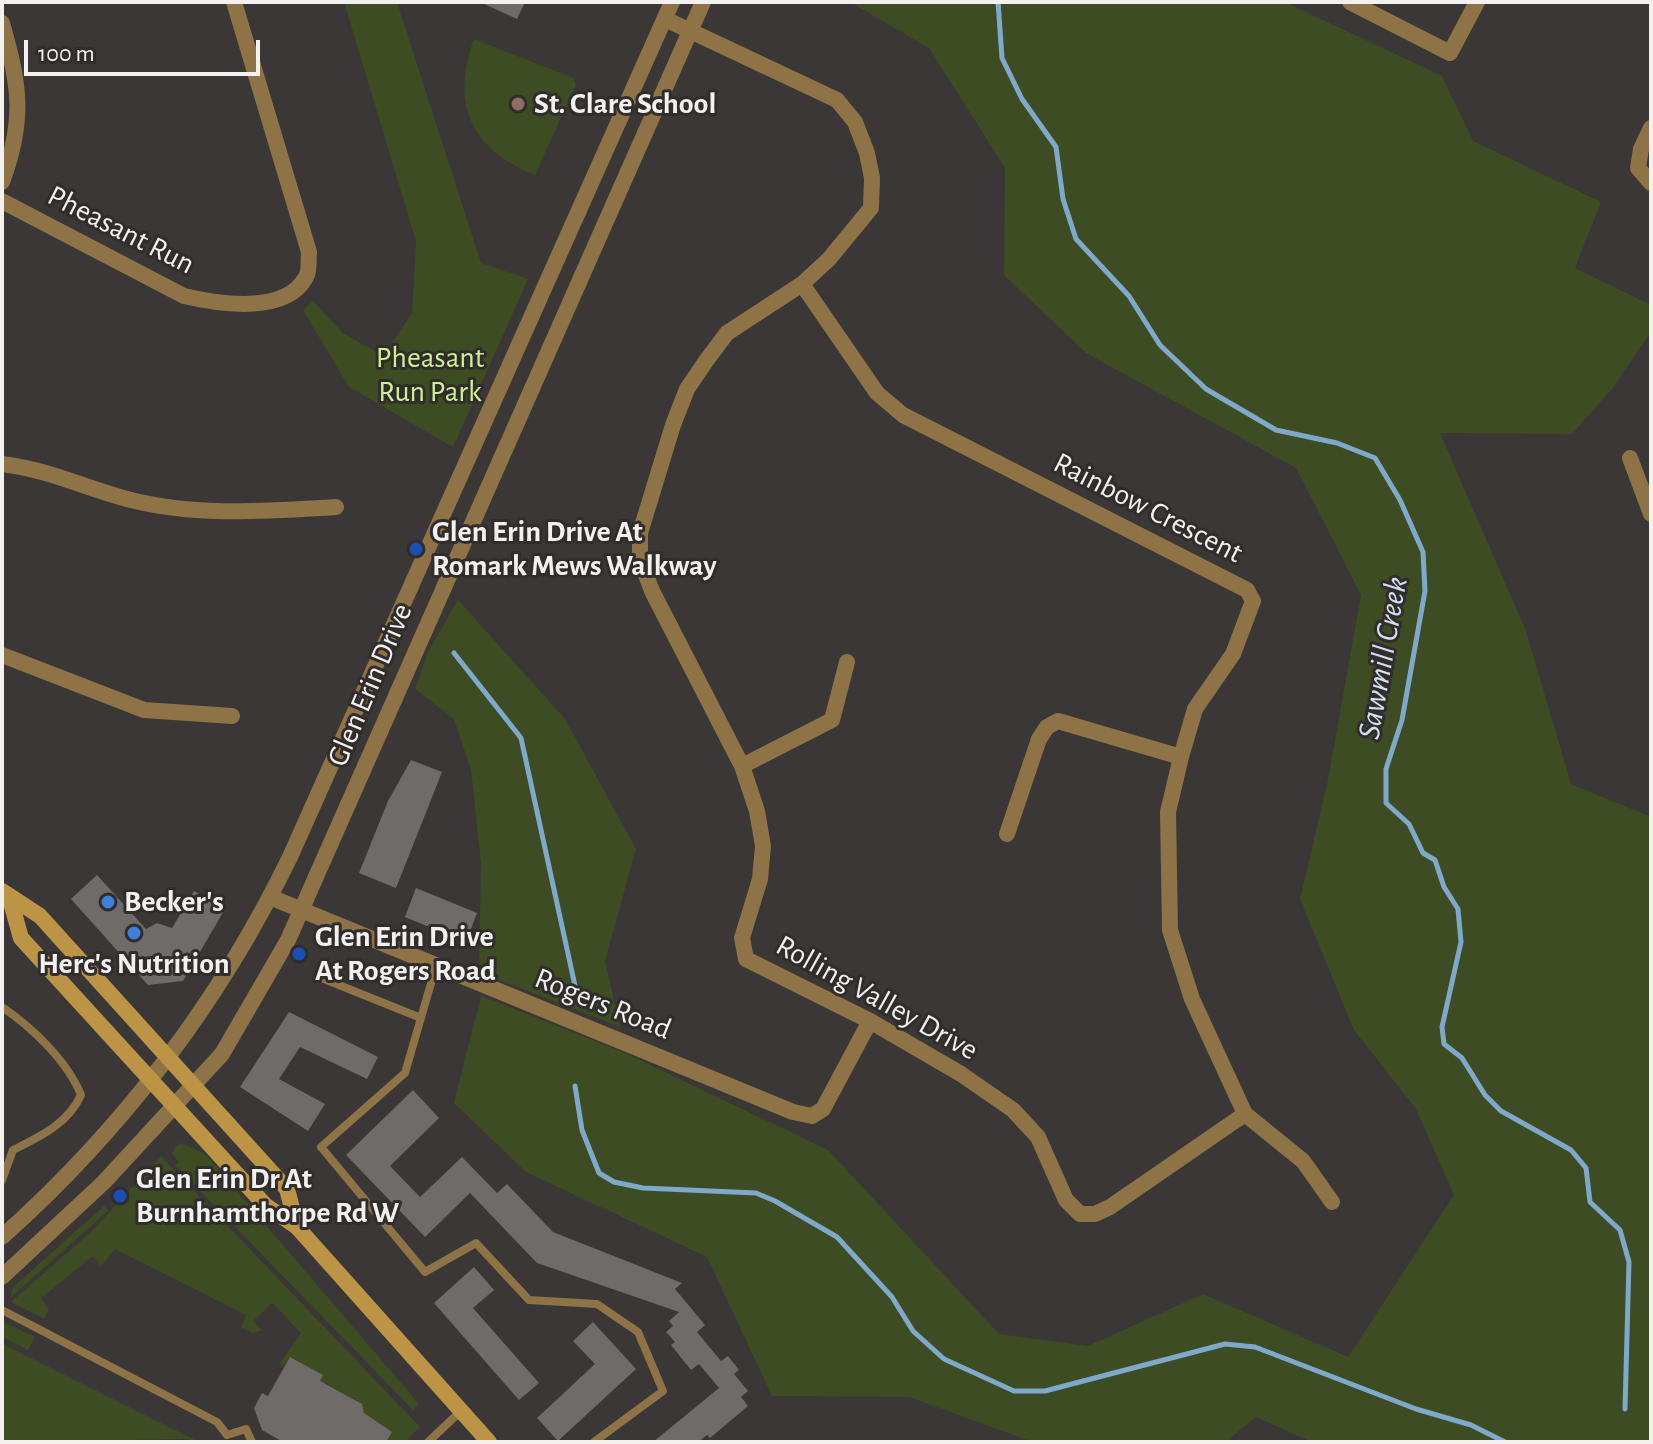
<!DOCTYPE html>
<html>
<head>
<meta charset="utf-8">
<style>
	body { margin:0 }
	#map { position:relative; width:1653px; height:1444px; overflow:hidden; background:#3a3736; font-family:"Alegreya Sans",sans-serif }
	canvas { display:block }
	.frame { position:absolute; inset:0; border:4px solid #f3f1f0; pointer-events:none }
	.scale { position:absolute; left:24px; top:40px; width:236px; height:36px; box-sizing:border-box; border:4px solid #f3f1f0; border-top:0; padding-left:10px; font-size:24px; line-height:28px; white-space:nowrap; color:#f3f1f0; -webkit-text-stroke:6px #302d2c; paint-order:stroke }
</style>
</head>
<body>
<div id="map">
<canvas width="1653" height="1444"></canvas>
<div class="frame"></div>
<div class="scale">100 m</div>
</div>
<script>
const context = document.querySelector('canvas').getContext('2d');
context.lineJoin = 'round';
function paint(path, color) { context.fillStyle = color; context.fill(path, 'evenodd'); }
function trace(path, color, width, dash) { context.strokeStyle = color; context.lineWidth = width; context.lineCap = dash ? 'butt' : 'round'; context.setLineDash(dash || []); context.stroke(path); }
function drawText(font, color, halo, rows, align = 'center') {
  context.font = font + ' "Alegreya Sans",sans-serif'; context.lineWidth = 6; context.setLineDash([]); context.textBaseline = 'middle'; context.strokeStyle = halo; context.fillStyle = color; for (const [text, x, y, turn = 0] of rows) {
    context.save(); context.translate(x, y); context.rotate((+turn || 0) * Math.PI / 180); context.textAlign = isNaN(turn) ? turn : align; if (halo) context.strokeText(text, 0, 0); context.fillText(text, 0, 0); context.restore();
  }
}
const green = new Path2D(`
	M344 2H397L481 263 528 279 453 447 349 387 303 310 313 301 343 333 383 356 412 313 416 241Z
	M850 2H1285L1442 76 1473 141 1601 202 1575 268 1651 305V331L1612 389 1572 434 1440 433 1526 631 1571 784 1651 817V1442H1312L1256 1417 1225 1442H1033L909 1397 772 1396 707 1257 526 1172 454 1103 481 996 625 1053 828 1150 999 1334 1088 1346 1203 1294 1348 1357 1454 1195 1416 1109 1354 1030 1300 899 1327 785 1361 595 1296 468 1086 353 1004 275 1005 168 929 48Z
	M474 39 573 78 576 85 535 175C471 149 450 104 474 39Z
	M458 600 565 719 636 849 605 961 620 1027 479 972 481 863 471 770 454 719 415 689 428 652Z
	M182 1143 206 1155 419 1404 413 1410 175 1165 179 1162 172 1154 175 1147Z
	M161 1156 420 1427 405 1442H386L391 1433 364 1413 362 1404 325 1383 318 1384 322 1375 290 1357 284 1367 279 1364 301 1333 272 1303 253 1321 262 1330 253 1333 241 1327 246 1315 115 1249 101 1266 93 1256 41 1298 49 1310 44 1319 11 1302 91 1232Z
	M104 1206 109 1210 10 1298 13 1287Z
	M2 1321 35 1337 28 1350 2 1337Z
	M2 1343 5 1345 199 1442 186 1439 2 1442Z`);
const stream = new Path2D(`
	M998 2 1002 58 1022 99 1056 147 1063 199 1076 239 1129 296 1160 345 1206 389 1276 430 1337 443 1375 458 1400 500 1423 552 1425 591 1402 720 1386 769V803L1409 824 1423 853 1435 860 1444 887 1458 909 1461 942 1442 1027 1444 1044 1462 1058 1485 1095 1501 1111 1571 1150 1586 1168 1590 1202 1620 1230 1629 1262 1625 1409
	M454 653 521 738 577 995
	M575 1086 582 1130 599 1173 614 1182 643 1188 756 1193 775 1201 837 1237 892 1297 913 1331 944 1359 1014 1391H1045L1225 1344 1255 1347 1416 1409 1471 1425 1505 1442`);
const building = new Path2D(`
	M480 2H525L517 19Z
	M411 760 442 772 396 888 359 873 388 801Z
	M97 875 146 929 157 923 172 928 194 891 225 909 183 981 148 985 71 899Z
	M416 888 477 913 466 942 405 917Z
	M289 1012 378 1057 367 1079 300 1047 279 1079 325 1104 308 1131 240 1087Z
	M413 1090 439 1118 390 1166 420 1197 462 1157 497 1193 507 1184 553 1232 682 1283 675 1289 705 1325 697 1332 721 1361 728 1356 739 1370 734 1374 748 1391 741 1397 748 1406 710 1438 707 1435 698 1442H653L719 1388 699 1364 691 1370 671 1345 675 1342 666 1332 673 1326 669 1321 679 1312 537 1263 470 1193 425 1237 346 1155Z
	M474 1267 494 1290 473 1308 539 1383 519 1400 434 1303Z
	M593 1322 636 1369 558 1441 537 1418 595 1364 573 1341Z
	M290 1357 323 1375 320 1381 362 1404 364 1413 392 1432 386 1442H283L262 1430 254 1408 262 1393 268 1396Z`);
const service = new Path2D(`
	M436 966 405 1073 321 1147 425 1272 476 1243 529 1300 597 1304 638 1332 663 1391 594 1442
	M319 977 421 1018
	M2 1007C32 1027 68 1062 81 1095 68 1124 39 1137 13 1150L2 1180
	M2 1310 217 1422 227 1435 246 1429 252 1442
	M428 1442 461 1411`);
const minor = new Path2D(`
	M1350 2 1450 53 1477 2
	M665 19 837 100 855 122 867 153 872 178 871 208 829 259 802 284 727 333 706 361 687 389 673 425 640 533V559L652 591 742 766 757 811 763 846 760 879 742 938 746 959 870 1021 961 1074 1013 1110 1038 1137 1066 1200 1080 1214H1095L1110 1207 1245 1114
	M2 23C20 86 25 120 2 182
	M1651 128 1641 149 1638 168 1651 183
	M2 201 184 296C218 304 286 315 306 277 310 270 308 260 309 252L234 2
	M802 284 877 393 903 415 1247 590 1253 601 1233 654 1195 709 1181 757 1168 812 1170 930 1192 999 1245 1114 1303 1161 1332 1202
	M1630 458 1651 514
	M2 464C50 470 82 487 127 499 195 517 266 511 336 507
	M2 655 144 710 232 716
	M742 766 832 720 847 662
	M1007 834 1039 739 1047 727 1058 721 1181 757
	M270 897 793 1112 812 1116 823 1109 870 1021`);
const tertiary = new Path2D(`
	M2 1237C123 1129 219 1003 290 857L672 2
	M2 1277 104 1182 222 1054 288 940 703 2`);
const secondary = new Path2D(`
	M2 891 40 916 287 1189 297 1227
	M10 899 21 938 265 1205 297 1227 489 1442`);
const markers = [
	[518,104,8,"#8d6e63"],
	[416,549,8,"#1a4fb4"],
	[108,902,8,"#3f7fe0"],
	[134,933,8,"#3f7fe0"],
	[299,954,8,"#1a4fb4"],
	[120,1196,8,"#1a4fb4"]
];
const poiNames = [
	["St. Clare School",534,104],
	["Glen Erin Drive At",432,532],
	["Romark Mews Walkway",432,566],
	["Becker's",124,902],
	["Glen Erin Drive",315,937],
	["At Rogers Road",315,971],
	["Herc's Nutrition",134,964,"center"],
	["Glen Erin Dr At",136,1179],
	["Burnhamthorpe Rd W",136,1213]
];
const streetNames = [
	["Pheasant Run",121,230,27],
	["Rainbow Crescent",1148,508,27],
	["Glen Erin Drive",370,685,-67],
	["Rolling Valley Drive",877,998,29],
	["Rogers Road",603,1004,22]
];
const parkNames = [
	["Pheasant",430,358],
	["Run Park",430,392]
];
const waterNames = [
	["Sawmill Creek",1383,658,-80]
];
paint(green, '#3e4c23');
trace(stream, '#7fa9cb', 5);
paint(building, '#6e6b69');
trace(service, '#8d7345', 8);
trace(minor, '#8d7345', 16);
trace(tertiary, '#8d7345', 16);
trace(secondary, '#bc9446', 16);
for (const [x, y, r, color] of markers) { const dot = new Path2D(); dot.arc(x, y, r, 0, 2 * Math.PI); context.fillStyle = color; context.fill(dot); trace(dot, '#302d2c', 3); }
drawText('bold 30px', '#f3f1f0', '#302d2c', poiNames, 'left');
drawText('30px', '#f3f1f0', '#302d2c', streetNames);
drawText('30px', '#cdf190', '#302d2c', parkNames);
drawText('italic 32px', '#d2e1ef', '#302d2c', waterNames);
</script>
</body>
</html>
